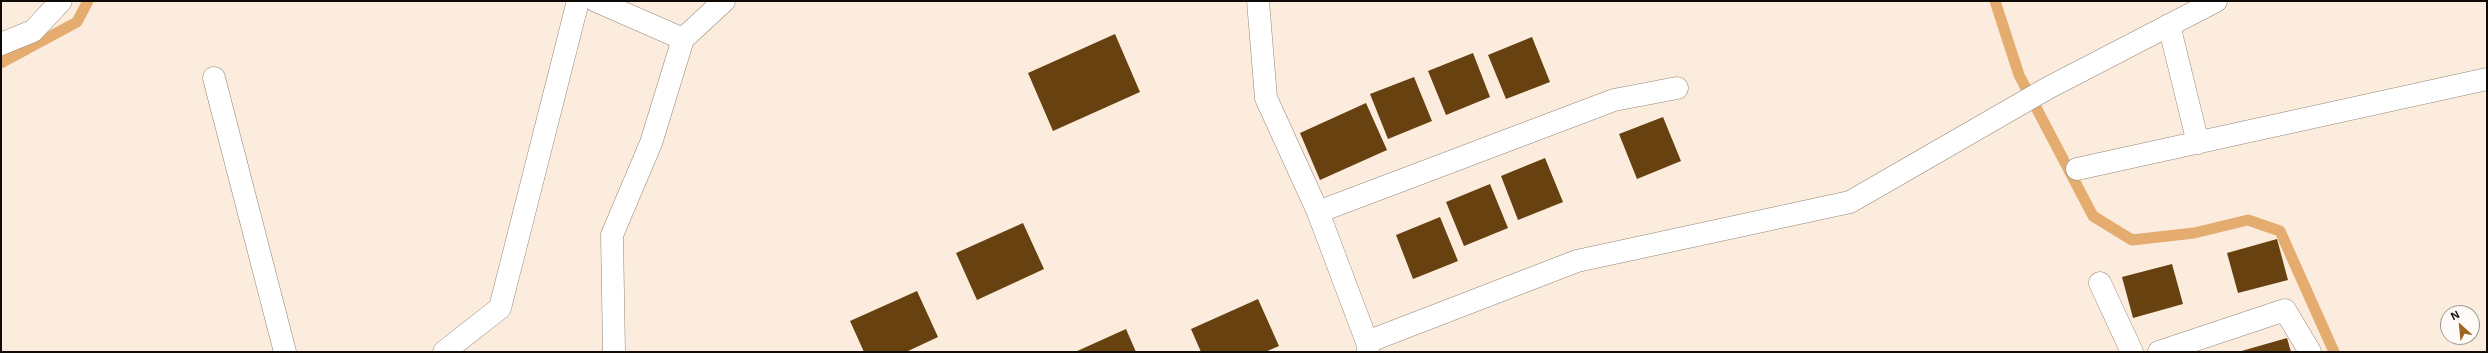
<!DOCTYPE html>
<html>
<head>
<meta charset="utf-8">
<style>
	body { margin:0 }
	#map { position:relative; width:2488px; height:353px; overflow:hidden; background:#fbecdd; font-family:Helvetica,sans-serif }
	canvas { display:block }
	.frame { position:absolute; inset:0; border:2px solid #0f0a06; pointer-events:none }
	.north { position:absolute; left:2440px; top:305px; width:40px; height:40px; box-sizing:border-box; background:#fefbf8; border:1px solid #9e9b97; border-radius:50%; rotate:333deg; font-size:11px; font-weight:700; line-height:16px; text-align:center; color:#0f0a06 }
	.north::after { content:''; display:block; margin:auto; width:14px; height:18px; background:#9d6621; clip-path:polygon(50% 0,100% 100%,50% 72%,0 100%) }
</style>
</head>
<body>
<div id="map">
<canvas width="2488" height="353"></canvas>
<div class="frame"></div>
<div class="north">N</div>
</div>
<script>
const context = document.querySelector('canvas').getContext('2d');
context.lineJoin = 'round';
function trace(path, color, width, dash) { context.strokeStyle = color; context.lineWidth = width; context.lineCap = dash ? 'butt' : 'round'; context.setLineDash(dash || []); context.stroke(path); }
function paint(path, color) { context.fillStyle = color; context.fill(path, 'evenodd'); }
const stream = new Path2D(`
	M1995 1 2019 75 2093 216 2132 240 2194 233 2248 220 2280 231 2334 352
	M1 63 77 22 88 1`);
const building = new Path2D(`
	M1115 34 1140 92 1053 131 1028 73Z
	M1532 37 1550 82 1506 99 1488 55Z
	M1473 53 1490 97 1446 115 1428 71Z
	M1414 77 1432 121 1388 139 1370 94Z
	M1366 103 1387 150 1320 180 1300 133Z
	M1663 117 1681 161 1637 179 1619 134Z
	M1545 158 1563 202 1518 220 1501 176Z
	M1490 184 1508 228 1464 246 1446 202Z
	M1440 217 1458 261 1413 279 1396 235Z
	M1023 223 1044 269 977 300 956 253Z
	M2277 239 2288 280 2238 293 2227 253Z
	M2172 264 2183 304 2133 318 2122 277Z
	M917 291 938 337 906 352H864L850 321Z
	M1258 299 1279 346 1265 352H1201L1191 329Z
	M1126 329 1136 352H1075Z
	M2287 338 2291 352H2238Z`);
const minor = new Path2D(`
	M596 1 683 39
	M1258 1 1266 98 1318 212 1367 342 1368 352
	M2169 25 2198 143
	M1 44 33 31 61 1
	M214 78 285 352
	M2077 169 2487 79
	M1318 212 1614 100 1677 88
	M2100 283 2132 352
	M1367 342 1577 261 1850 202 2048 88 2216 1
	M444 352 500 308 578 1
	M614 352 612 235 651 143 683 39 724 1
	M2159 352 2285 310 2310 352`);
trace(stream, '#e4ac6f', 11);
paint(building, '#684110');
trace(minor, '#938678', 23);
trace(minor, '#fff', 22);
</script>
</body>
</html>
